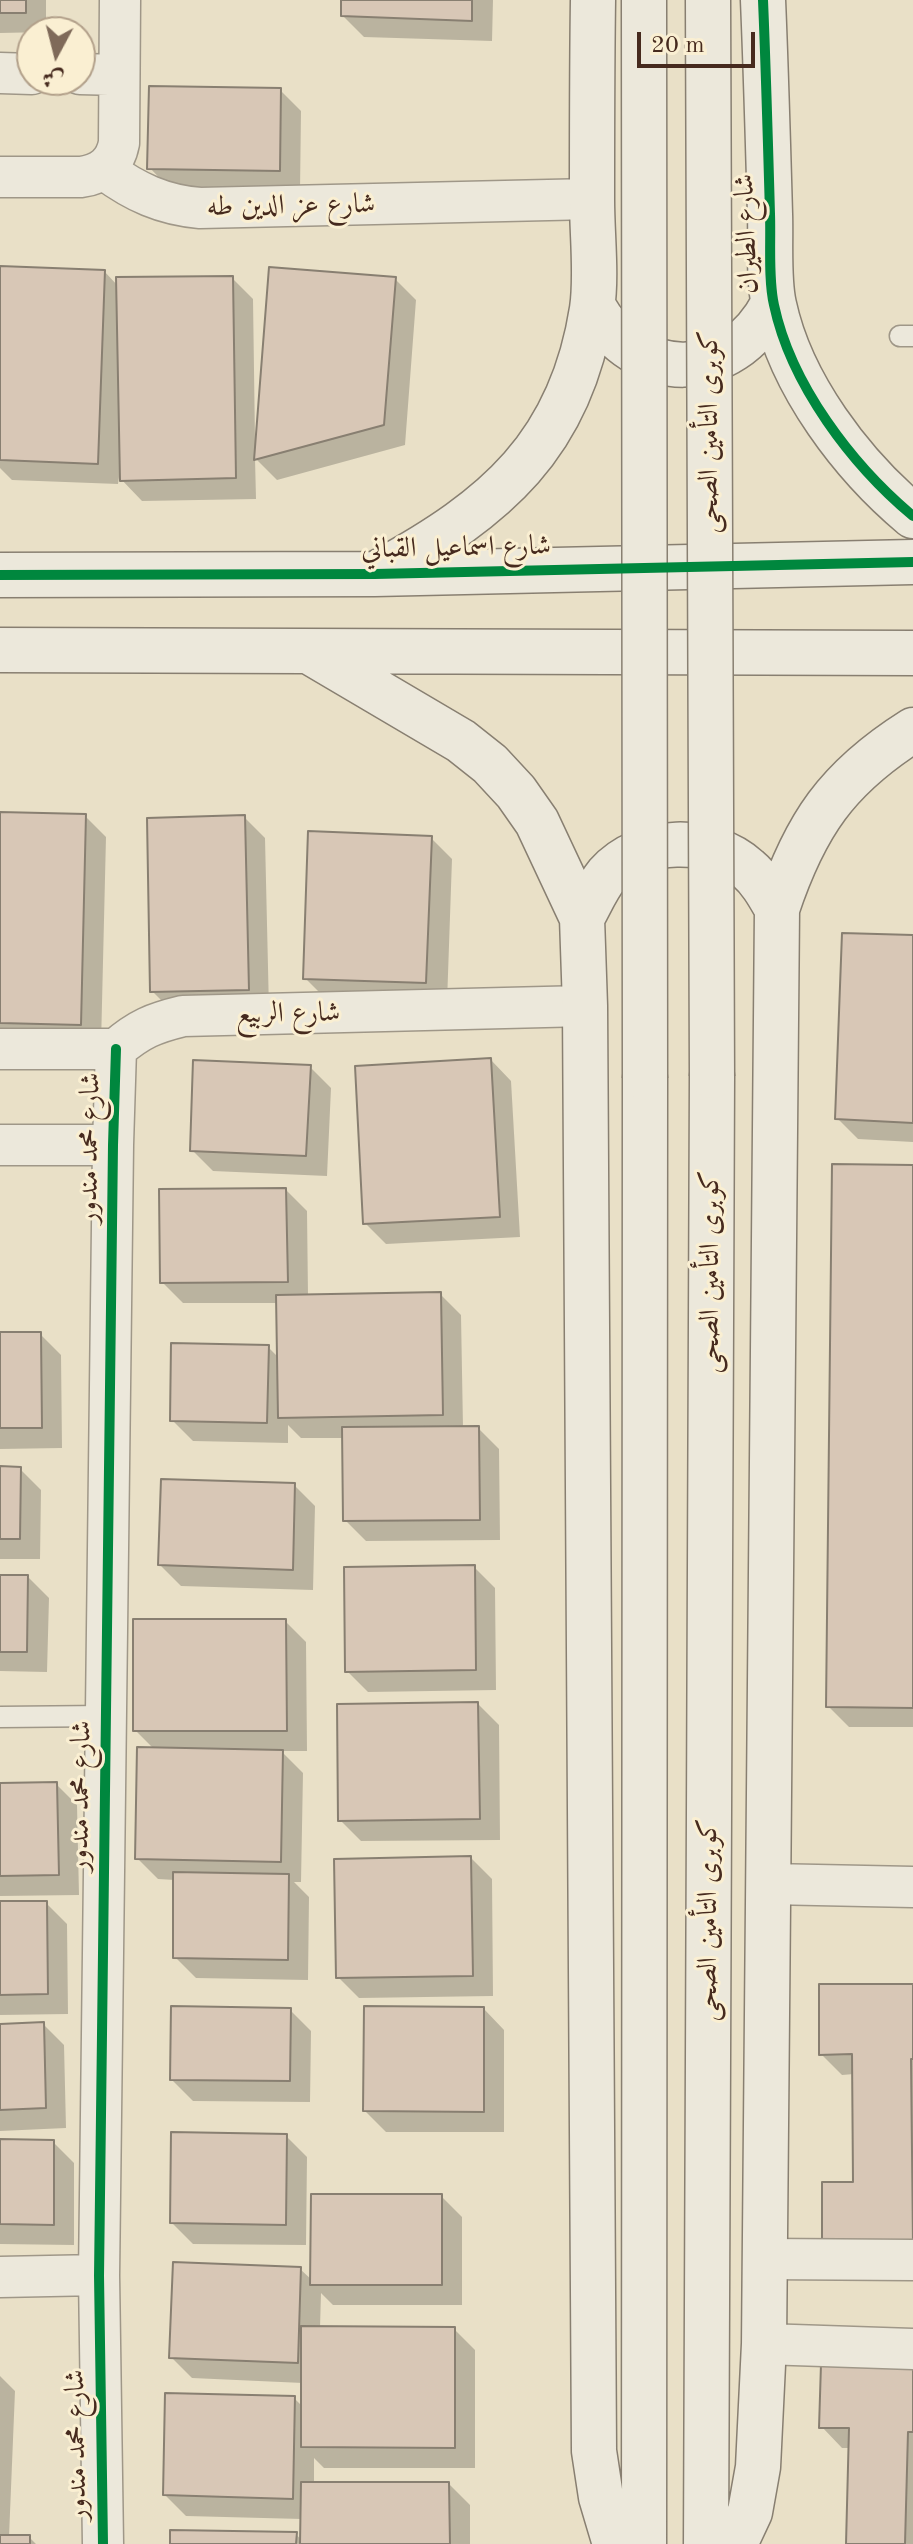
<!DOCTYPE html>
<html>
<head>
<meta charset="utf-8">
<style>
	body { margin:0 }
	#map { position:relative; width:913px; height:2544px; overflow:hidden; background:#e9e0c7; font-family:"Old Standard TT",Amiri,serif }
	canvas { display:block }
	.north { position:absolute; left:16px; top:16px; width:80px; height:80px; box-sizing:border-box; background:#faefd2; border:2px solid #b2a08a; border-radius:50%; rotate:187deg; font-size:22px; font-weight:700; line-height:32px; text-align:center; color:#462a1e }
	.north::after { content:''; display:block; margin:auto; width:28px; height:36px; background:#7f6a59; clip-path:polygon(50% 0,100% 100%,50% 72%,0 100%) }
	.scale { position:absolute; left:637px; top:32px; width:118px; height:36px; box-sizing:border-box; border:4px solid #462a1e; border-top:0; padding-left:10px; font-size:24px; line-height:28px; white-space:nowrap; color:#462a1e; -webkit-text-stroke:6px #faefd2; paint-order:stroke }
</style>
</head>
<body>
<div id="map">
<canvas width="913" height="2544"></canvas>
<div class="north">ش</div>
<div class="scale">20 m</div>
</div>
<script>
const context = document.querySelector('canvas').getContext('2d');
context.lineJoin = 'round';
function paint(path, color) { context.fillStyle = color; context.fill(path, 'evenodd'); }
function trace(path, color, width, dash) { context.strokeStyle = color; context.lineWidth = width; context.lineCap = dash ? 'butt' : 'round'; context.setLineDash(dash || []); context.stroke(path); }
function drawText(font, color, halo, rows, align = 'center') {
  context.font = font + ' "Old Standard TT",Amiri,serif'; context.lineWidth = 6; context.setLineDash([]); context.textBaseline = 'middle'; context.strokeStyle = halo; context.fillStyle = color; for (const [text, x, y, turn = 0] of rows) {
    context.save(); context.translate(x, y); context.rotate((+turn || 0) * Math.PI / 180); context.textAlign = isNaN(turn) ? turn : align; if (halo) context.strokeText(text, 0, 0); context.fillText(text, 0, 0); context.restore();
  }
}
const shadow = new Path2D(`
	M0 0H46V32L0 33Z
	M343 0H493L492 41 364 37 343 16Z
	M280 90 301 111 300 191 170 189 150 168Z
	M0 268 104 271 118 286 232 278 253 299 255 440H258L395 279 416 300 405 445 277 480 255 458 256 499 142 501 119 477 118 484 12 480 0 468Z
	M0 814 85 816 106 837 101 1045 0 1043Z
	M244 817 265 838 269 1010 173 1012 152 991Z
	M431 838 452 859 447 1003 326 999 305 978Z
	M913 937V1142L858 1139 837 1118Z
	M491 1060 511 1081 520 1237 386 1244 365 1223Z
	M310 1067 331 1088 327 1176 213 1171 192 1150Z
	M913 1167V1727H849L828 1706Z
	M286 1190 307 1211 308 1296 440 1294 461 1315 463 1428H478L499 1449 500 1540 366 1541 345 1520 344 1438H301L288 1425V1443L193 1441 172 1420 268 1347 279 1358 278 1303H183L162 1282Z
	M0 1334H40L61 1355 62 1448 0 1449Z
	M0 1468 20 1469 41 1490 40 1559H0Z
	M294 1485 315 1506 313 1590 181 1586 160 1565Z
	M474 1567 495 1588 496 1690 368 1692 347 1671Z
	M0 1577H28L49 1598 47 1672 0 1671Z
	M285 1621 306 1642 307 1751H281L303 1773 301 1882H294L309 1897 308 1980 196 1978 175 1957V1880L158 1879 137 1858 155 1750 135 1730Z
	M478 1704 499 1725 500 1840 361 1841 340 1820Z
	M56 1784 77 1805 79 1895 0 1896V1785Z
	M471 1858 492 1879 493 1996 359 1998 338 1977Z
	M0 1903H46L67 1924 68 2014 0 2015Z
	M913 1986V2264L855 2184 854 2074 842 2075 821 2054Z
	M484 2009 504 2030V2132H386L365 2111Z
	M290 2010 311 2031 310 2102 193 2101 172 2080Z
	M43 2024 64 2045 66 2128 0 2131V2026Z
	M286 2136 307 2157 306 2245 193 2244 172 2223Z
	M0 2141 53 2142 74 2163V2245L0 2244Z
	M441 2196 462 2217V2305H333L321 2293 320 2328 454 2329 475 2350V2468H324L314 2458V2484H449L470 2505V2544H172L296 2534 302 2541V2519L186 2516 165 2495 294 2398 303 2407V2383L192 2378 171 2357 300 2269 313 2281Z
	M913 2368V2544H848L851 2448H842L822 2427Z
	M0 2376 15 2391 9 2537H29L36 2544H0Z`);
const building = new Path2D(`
	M0 0H26V13H0Z
	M341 0H472V21L341 16Z
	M149 86 281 88 280 171 147 169Z
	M0 266 105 270 98 464 0 460Z
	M269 267 396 277 384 425 254 460Z
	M233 276 236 478 120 481 116 277Z
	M0 812 86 814 81 1025 0 1023Z
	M245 815 249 990 150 992 147 818Z
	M308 831 432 836 426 983 303 979Z
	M842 933 913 935V1123L835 1119Z
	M491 1058 500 1217 363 1224 355 1066Z
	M193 1060 311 1065 306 1156 190 1151Z
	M832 1164 913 1165V1708L826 1707Z
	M286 1188 288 1282 160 1283 159 1189Z
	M441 1292 443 1415 278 1418 276 1295Z
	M0 1332H41L42 1428H0Z
	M171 1343 269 1345 267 1423 170 1421Z
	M479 1426 480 1520 343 1521 342 1427Z
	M0 1466 21 1467 20 1539H0Z
	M161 1479 295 1483 293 1570 158 1565Z
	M475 1565 476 1670 345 1672 344 1567Z
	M0 1575H28L27 1652H0Z
	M133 1619H286L287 1731H133Z
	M478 1702 480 1819 338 1821 337 1704Z
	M137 1747 283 1750 281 1862 135 1859Z
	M57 1782 59 1875 0 1876V1783Z
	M471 1856 473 1976 336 1978 334 1859Z
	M173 1872 289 1874 288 1960 173 1958Z
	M0 1901H47L48 1994 0 1995Z
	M819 1984H913V2059H911L913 2244H822V2182H853L852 2054 819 2055Z
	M171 2006 291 2008 290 2081 170 2080Z
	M364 2006 484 2007V2112L363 2111Z
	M44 2022 46 2108 0 2110V2024Z
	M171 2132 287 2134 286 2225 170 2223Z
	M0 2139 54 2140V2225L0 2224Z
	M311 2194H442V2285H310Z
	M173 2262 301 2267 298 2363 169 2358Z
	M301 2326 455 2327V2448L301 2447Z
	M821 2364 913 2366V2432H908L905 2544H846L849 2428H819Z
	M165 2393 295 2396 293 2499 163 2495Z
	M301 2482H449L450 2544H300Z
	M170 2530 297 2532 296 2544H170Z
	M0 2535H30V2544H0Z`);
const lane = new Path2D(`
	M900 336H913
	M0 1717 106 1716`);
const street = new Path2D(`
	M0 73 32 74
	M80 74 119 75
	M105 170C135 192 163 205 200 208L592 199
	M0 177H81C102 174 115 164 119 143L120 0
	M0 1049H116C139 1029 154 1023 183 1016L585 1006
	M0 1145H113
	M769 1884 913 1887
	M765 2259 913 2260
	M0 2277 99 2275
	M764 2344 913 2349
	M103 2544 99 2275 113 1145 116 1049`);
const secondary = new Path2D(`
	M763 0C766 71 768 143 770 214 771 242 768 279 774 305 791 385 852 465 913 516
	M593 306C637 385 731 384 773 304
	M381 571C495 509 571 445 592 309 597 276 592 235 592 200 592 134 592 67 593 0
	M0 575 375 574 913 562
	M0 650 913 653
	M310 652 461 741 490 764 516 792 537 822 582 918 585 1006 594 2451 601 2497 615 2544
	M582 918C590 904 597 887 607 875 641 836 711 835 748 869 761 880 769 895 777 909
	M644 2544 645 1078
	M706 2544 712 1076
	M735 2544 750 2512 758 2467 764 2344 777 909C805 825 837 778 913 730`);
const secondaryBridge = new Path2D(`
	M644 0 645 1078
	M708 0 712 1076`);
const cycleway = new Path2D(`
	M763 0C766 71 768 143 770 214 771 242 768 279 774 305 791 385 852 465 913 516
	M0 575 375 574 913 562
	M103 2544 99 2275 113 1145 116 1049`);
const streetNames = [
	["شارع عز الدين طه",291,206,-1],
	["شارع الطيران",747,234,-92],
	["كوبرى التأمين الصحى",710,432,-90],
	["شارع اسماعيل القباني",456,548,-1],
	["شارع الربيع",288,1014,-1],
	["شارع محمد مندور",90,1148,-89],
	["كوبرى التأمين الصحى",711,1272,-90],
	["شارع محمد مندور",81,1796,-89],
	["كوبرى التأمين الصحى",709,1920,-90],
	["شارع محمد مندور",77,2445,-91]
];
paint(shadow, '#0003');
paint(building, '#d8c7b6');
trace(building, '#887f71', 2);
trace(lane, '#9f9788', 23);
trace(street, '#9f9788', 43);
trace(secondary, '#887f71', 47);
trace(lane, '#ece8db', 20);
trace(street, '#ece8db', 40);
trace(secondary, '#ece8db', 44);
trace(secondaryBridge, '#887f71', 47, []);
trace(secondaryBridge, '#ece8db', 44);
trace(cycleway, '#00873e', 10);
drawText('28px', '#462a1e', '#faefd2', streetNames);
</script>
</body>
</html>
